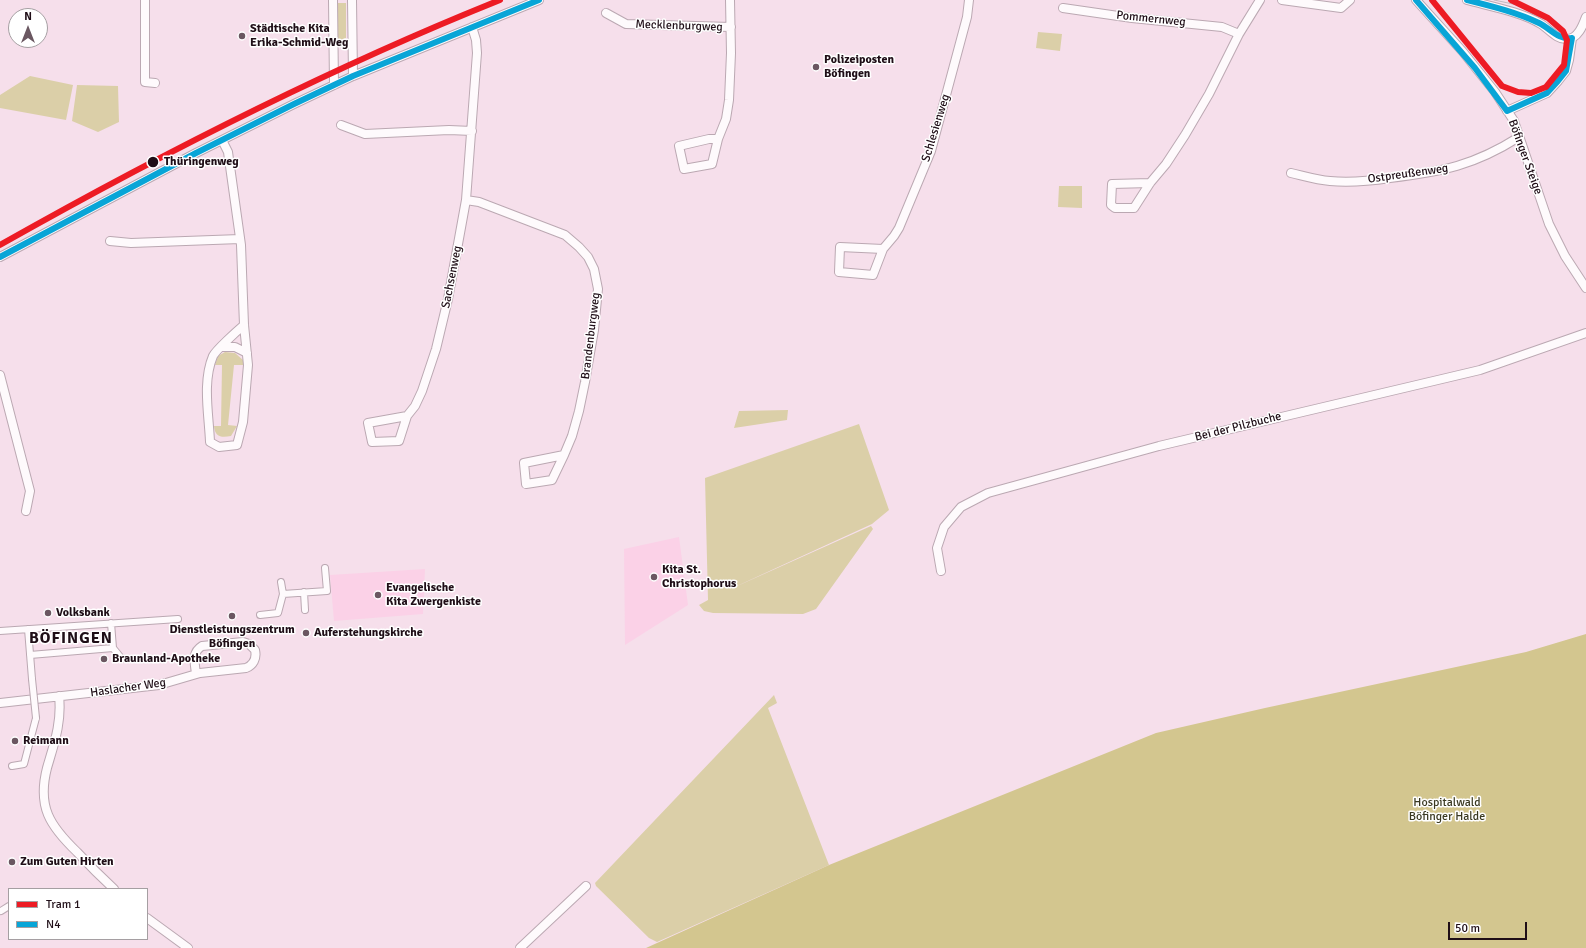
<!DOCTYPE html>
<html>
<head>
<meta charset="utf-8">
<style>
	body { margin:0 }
	#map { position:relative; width:1586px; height:948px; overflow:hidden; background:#f6dfeb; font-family:Signika,sans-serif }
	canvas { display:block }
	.legend { position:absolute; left:8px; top:888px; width:140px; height:52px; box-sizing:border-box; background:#fff; border:1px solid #a59fa2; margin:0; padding:5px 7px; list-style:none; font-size:12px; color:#1f0e17 }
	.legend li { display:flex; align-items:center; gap:8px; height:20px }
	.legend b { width:20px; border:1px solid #a59fa2 }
	.north { position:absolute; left:8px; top:8px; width:40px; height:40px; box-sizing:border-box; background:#fff; border:1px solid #a59fa2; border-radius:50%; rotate:0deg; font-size:11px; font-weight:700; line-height:16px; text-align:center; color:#1f0e17 }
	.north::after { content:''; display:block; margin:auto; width:14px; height:18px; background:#6a5761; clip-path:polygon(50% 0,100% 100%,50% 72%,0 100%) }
	.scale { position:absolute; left:1448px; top:922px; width:79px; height:18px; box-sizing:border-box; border:2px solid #1f0e17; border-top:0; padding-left:5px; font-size:12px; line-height:14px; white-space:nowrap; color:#1f0e17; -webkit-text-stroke:3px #fff; paint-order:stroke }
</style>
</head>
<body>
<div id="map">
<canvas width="1586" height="948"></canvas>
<ul class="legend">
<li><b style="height:5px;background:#ed1b24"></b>Tram 1</li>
<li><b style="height:5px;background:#08a5d7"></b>N4</li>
</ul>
<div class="north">N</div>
<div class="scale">50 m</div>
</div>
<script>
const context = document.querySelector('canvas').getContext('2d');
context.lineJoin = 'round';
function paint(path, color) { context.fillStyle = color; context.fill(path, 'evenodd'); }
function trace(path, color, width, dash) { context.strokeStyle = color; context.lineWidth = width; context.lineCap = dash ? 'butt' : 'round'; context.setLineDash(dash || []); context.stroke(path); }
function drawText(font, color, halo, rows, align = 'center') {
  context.font = font + ' Signika,sans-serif'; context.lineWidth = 3; context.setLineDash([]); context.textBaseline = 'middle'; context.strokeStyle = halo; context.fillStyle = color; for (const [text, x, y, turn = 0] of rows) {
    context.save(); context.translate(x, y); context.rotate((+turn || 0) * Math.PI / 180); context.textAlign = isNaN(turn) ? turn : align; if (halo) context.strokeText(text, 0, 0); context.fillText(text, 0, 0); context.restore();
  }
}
const built = new Path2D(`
	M679 537 688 605 625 645 624 549Z
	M425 569 423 614 334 621 330 575Z`);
const green = new Path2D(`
	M336 3H346V38L335 43Z
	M1038 32 1062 34 1060 51 1036 48Z
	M30 76 73 85 66 120 0 108V95Z
	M77 85 118 86 119 122 98 132 72 121Z
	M1059 186H1082V208L1058 207Z
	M225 352 235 353 243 360V365H234L228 425 237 426 231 436C221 438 215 437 214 426H221L222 365H215L218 356Z
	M788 410 787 420 734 428 739 411Z
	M859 424 889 510 872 524 726 591 871 526 873 529 816 609 803 614 713 613 704 611 699 605 708 600 705 478Z
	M774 695 777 703 768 708 829 865 657 942 649 938 596 886 595 883Z`);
const forest = new Path2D(`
	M1586 634V948H646L829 865 1156 733 1265 708 1526 652Z`);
const pedestrian = new Path2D(`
	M281 582 283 594
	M304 592 305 610
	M260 615 278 613 283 594 327 591 325 568
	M111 623 113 648 122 659
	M28 629 32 679
	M0 631 178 619
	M30 655 113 648
	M12 766 24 764 36 718
	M1 911 9 906`);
const minor = new Path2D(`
	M145 0V82L155 83
	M333 0 334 85
	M352 0 353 76
	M1282 0 1341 8 1350 0
	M1416 0 1463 52 1495 92 1514 121 1549 224 1565 256 1586 288
	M1467 0C1489 6 1522 12 1541 24 1549 29 1557 40 1567 39 1578 39 1583 25 1586 17
	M1063 8 1132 18 1222 27 1239 34
	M606 13 626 24 731 27
	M1507 111 1547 93 1558 81 1566 71 1569 60 1572 38
	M341 125 365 134 449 130 472 131
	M718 139H709L679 146 684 169 712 164 718 139 726 119 729 100 731 53 730 0
	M222 140 228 152 241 245 244 325 248 365 243 422 237 445 219 447 210 442C209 415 202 382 213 356 216 350 237 331 244 325
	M1291 173C1304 176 1317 180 1330 181 1350 183 1370 181 1390 178 1442 172 1475 165 1519 137
	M1150 183 1112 184 1111 205 1115 208H1134L1150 183 1166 164 1185 135 1209 94 1239 34 1260 0
	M466 200 479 202 565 235 579 247 588 257 594 269 598 289 594 330 585 382 579 411 572 436 564 455 524 463 526 484 552 480 564 455
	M110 241 131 243 240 239
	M883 249 873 275 839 272 840 247 883 249 894 236 899 228 931 151 967 17 969 0
	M0 257 196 153 294 104 353 76 539 0
	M221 347H235L247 353
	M0 375 30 491 26 511
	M407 416 399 441 372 442 368 423 407 416 415 406 422 391 436 349 448 299 466 200 477 53 476 40 472 27
	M941 571 937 548 944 527 961 507 988 493 1159 446 1480 370 1586 333
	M59 696C62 722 54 744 47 768 37 807 50 826 77 852 89 865 101 877 114 889
	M0 703 159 685 200 673 246 668C253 665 257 659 255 650L249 644 243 642 202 646C191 653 195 663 196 674
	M147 918 188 948
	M520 948 586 886`);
const tram = new Path2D(`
	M1494 0 1527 7`);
const pedestrianBridge = new Path2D(`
	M32 679 36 718`);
const bus1 = new Path2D(`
	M1416 0 1475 68 1507 111 1547 93 1558 81 1566 71 1572 38C1558 40 1551 29 1539 23 1516 12 1491 6 1467 0
	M0 257 196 153 294 104 353 76 539 0`);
const tram1 = new Path2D(`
	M1432 0 1502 86 1518 92 1531 93 1546 87 1564 65 1567 40 1563 31 1548 18 1511 0
	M0 245C161 154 328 69 500 0`);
const markers = [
	[242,36,4,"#6a5761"],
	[816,67,4,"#6a5761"],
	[153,162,6,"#1f0e17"],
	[654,577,4,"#6a5761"],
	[378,595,4,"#6a5761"],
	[48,613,4,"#6a5761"],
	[232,616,4,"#6a5761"],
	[306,633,4,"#6a5761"],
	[104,659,4,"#6a5761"],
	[15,741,4,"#6a5761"],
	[12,862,4,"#6a5761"]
];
const streetNames = [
	["Pommernweg",1151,19,6],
	["Mecklenburgweg",679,26,2],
	["Schlesienweg",936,128,-73],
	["Böfinger Steige",1525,157,70],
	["Ostpreußenweg",1408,174,-8],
	["Sachsenweg",452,277,-79],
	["Brandenburgweg",591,336,-83],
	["Bei der Pilzbuche",1238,427,-14],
	["Haslacher Weg",128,688,-8]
];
const poiNames = [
	["Städtische Kita",250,29],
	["Erika-Schmid-Weg",250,43],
	["Polizeiposten",824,60],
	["Böfingen",824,74],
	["Kita St.",662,570],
	["Christophorus",662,584],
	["Evangelische",386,588],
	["Kita Zwergenkiste",386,602],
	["Volksbank",56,613],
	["Dienstleistungszentrum",232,630,"center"],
	["Böfingen",232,644,"center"],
	["Auferstehungskirche",314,633],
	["Braunland-Apotheke",112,659],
	["Reimann",23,741],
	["Zum Guten Hirten",20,862]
];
const stopNames = [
	["Thüringenweg",164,162]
];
const parkNames = [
	["Hospitalwald",1447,803],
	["Böfinger Halde",1447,817]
];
const districtNames = [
	["BÖFINGEN",71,639]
];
paint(built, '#fbd1e7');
paint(green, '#dbcfa8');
paint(forest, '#d3c68f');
trace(pedestrian, '#bba8b2', 8);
trace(minor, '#bba8b2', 10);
trace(pedestrian, '#fefafc', 6);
trace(minor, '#fefafc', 8);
trace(tram, '#c1bbbf', 1);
trace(pedestrianBridge, '#bba8b2', 8, []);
trace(pedestrianBridge, '#fefafc', 6);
trace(bus1, '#08a5d7', 6);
trace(tram1, '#ed1b24', 6);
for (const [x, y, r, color] of markers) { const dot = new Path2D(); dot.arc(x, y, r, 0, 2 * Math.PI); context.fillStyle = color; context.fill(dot); trace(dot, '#fff', 1.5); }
drawText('12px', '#1f0e17', '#fff', streetNames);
drawText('bold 12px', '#1f0e17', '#fff', poiNames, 'left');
drawText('bold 12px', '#1f0e17', '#fff', stopNames, 'left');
drawText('12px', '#3a3921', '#fff', parkNames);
context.letterSpacing = '1px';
drawText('bold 16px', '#1f0e17', '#fff', districtNames);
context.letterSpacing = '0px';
</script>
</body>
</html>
